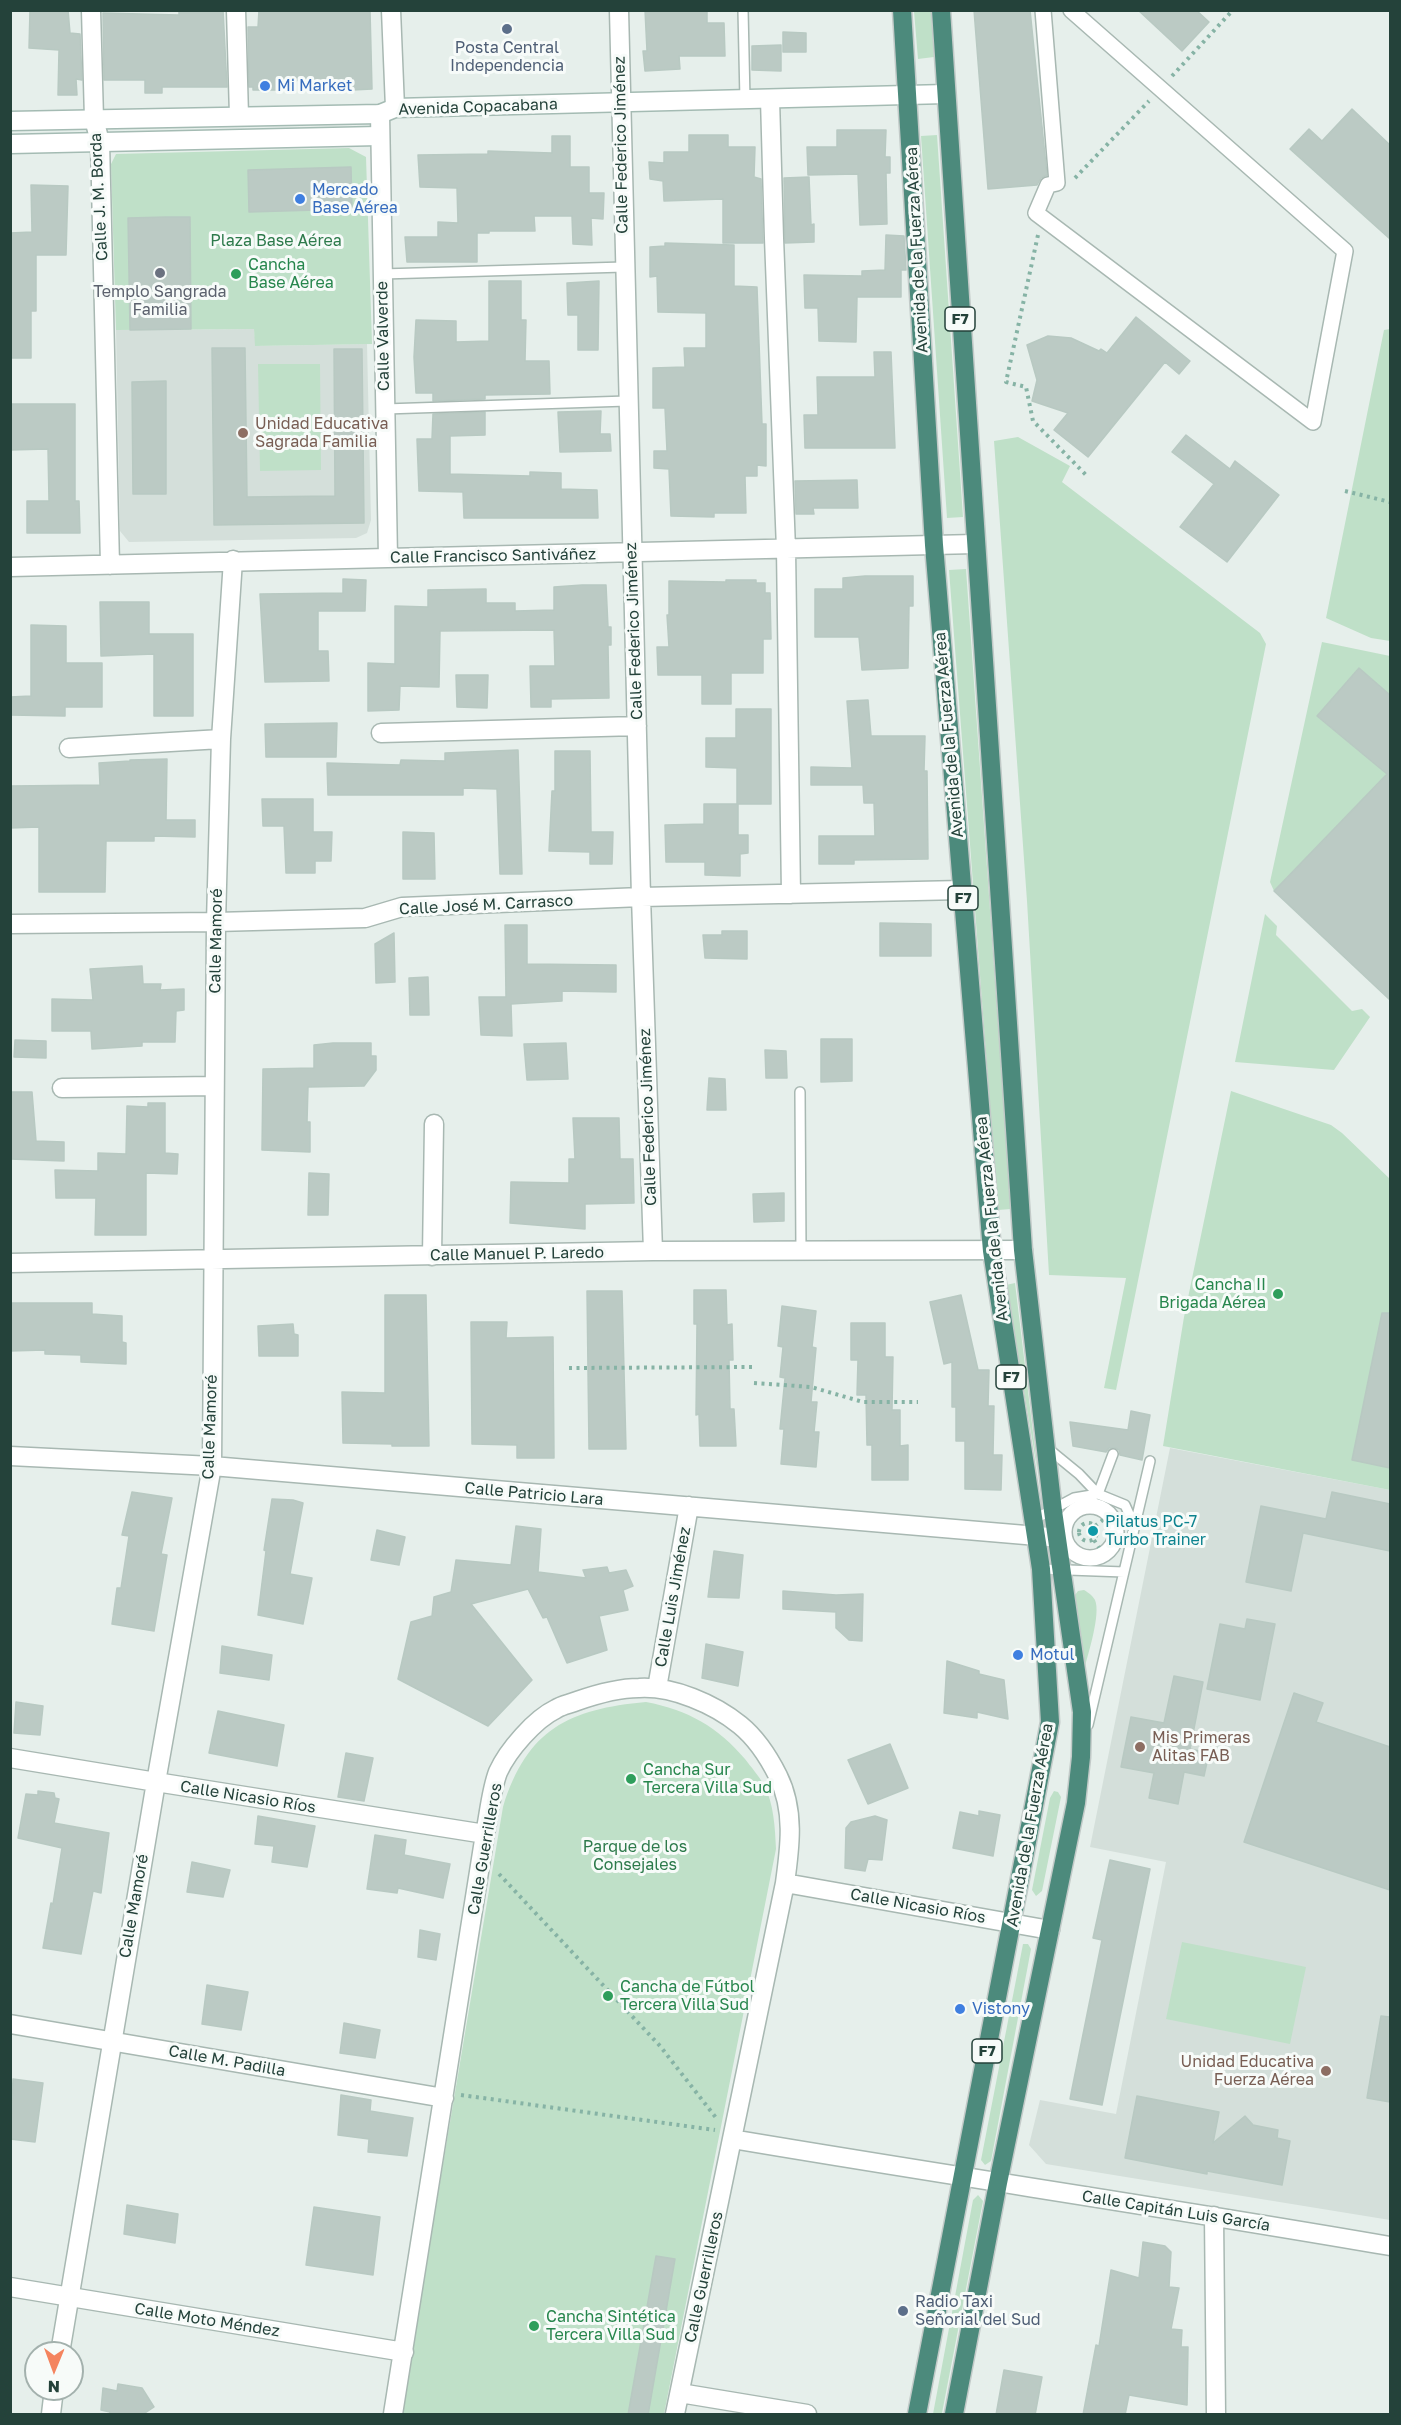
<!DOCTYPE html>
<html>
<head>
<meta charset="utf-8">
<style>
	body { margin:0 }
	#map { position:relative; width:1401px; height:2425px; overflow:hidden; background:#e6efeb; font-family:"Golos Text",sans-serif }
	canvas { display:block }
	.frame { position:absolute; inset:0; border:12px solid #24423a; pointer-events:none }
	.north { position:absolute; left:24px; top:2341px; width:60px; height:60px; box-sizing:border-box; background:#f7fbf9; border:2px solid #a3b1ad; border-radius:50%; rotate:181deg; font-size:16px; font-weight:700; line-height:24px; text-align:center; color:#24423a }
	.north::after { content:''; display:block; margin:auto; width:21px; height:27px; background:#f4845f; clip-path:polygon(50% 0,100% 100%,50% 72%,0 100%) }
</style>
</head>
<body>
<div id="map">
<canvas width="1401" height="2425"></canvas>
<div class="frame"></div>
<div class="north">N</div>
</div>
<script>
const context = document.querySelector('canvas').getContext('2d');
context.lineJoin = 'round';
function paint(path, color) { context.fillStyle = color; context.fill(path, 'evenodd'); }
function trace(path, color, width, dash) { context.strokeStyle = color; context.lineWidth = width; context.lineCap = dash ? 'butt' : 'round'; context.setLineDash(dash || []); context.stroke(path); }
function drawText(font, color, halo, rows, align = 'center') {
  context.font = font + ' "Golos Text",sans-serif'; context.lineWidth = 6; context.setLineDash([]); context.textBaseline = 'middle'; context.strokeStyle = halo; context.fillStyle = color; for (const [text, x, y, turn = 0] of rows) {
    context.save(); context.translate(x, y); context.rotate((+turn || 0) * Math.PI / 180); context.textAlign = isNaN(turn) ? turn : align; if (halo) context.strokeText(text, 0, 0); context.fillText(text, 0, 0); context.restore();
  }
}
const built = new Path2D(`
	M254 329 256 346 367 344 371 520 367 533 356 538 129 542 120 531 116 330Z
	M1170 1448 1390 1490V2220L1046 2164 1029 2145 1040 2100 1116 2114 1166 1862 1090 1847Z`);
const green = new Path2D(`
	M914 11H931L934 57 918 59Z
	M937 135 963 517 947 518 921 136Z
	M349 148 366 157 372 344 255 346 254 329 116 330 111 164 116 154Z
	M1390 329V641L1371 638 1326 618 1384 330Z
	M258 364H320L321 470 260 471Z
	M1018 437 1070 466 1062 482 1260 633 1266 644 1116 1390 1104 1388 1126 1278 1049 1275 1027 901 994 441Z
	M966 569 1011 1209 998 1210 949 570Z
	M1322 642 1390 656V695L1359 668 1317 716 1387 774 1274 891 1270 882Z
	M1265 914 1277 926 1276 935 1352 1011 1362 1009 1370 1017 1334 1070 1235 1062Z
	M1231 1091 1331 1125 1342 1133 1390 1179V1490L1163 1446 1184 1317Z
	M1015 1283 1038 1474 1006 1285Z
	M1084 1590C1089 1593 1092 1595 1095 1600 1101 1614 1088 1654 1084 1670L1075 1595 1078 1591Z
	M646 1702C688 1710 718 1727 745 1759 751 1767 759 1776 764 1785 774 1804 775 1828 776 1849L664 2414H401L503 1807C527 1729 569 1709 646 1702Z
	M1054 1791 1058 1792 1061 1797 1042 1891 1036 1896 1032 1890 1050 1798Z
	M1182 1942 1306 1967 1290 2044 1166 2019Z
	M1023 1944H1028L1031 1949 991 2161 985 2165 981 2160Z
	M978 2195 983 2201 942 2413 933 2414 973 2200Z`);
const building = new Path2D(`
	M30 10H68L70 33 80 34 82 80 76 79 77 95H58L59 50 29 48Z
	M179 10H223L227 87H162V93H145V80H104L103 13 179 15Z
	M259 10H370L372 89 353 90V83H340V79L282 81V90H253V87H249L248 27H258Z
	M645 10H707V23H724L725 56H679L680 69 645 71 643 51H647Z
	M974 10H1030L1047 175 1041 178 1037 185 988 189Z
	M1138 10H1196L1209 22 1182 51Z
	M783 32 806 33V52H783Z
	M781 45V71L752 70V46Z
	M1352 109 1390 145V239L1290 149 1309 129 1322 141Z
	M837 130H886L885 157H890V173H886L887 224 860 225 858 174 808 175 807 147H837Z
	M689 135H728V147H755L754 177 761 179 763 243H723V199L664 201 663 181 650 179 649 162 664 163V152H689Z
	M552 136H570V167H589V193H604L603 219 591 218 592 245 573 244 572 216H534L535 231H489V233H477V262H407L405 237H438V222L458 223 457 188 420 187 418 155 488 154V151L552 153Z
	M351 167 352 209 249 212 248 170Z
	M809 177 811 225 814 224V242L785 243 784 178Z
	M31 185 68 186 66 255H36V311H31V358H10V233L32 232Z
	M166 217H190L191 329 130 330 128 218Z
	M886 235 904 236 906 270H901V297H857L856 342 819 341 818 308H805L804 275 862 276V271L885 270Z
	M665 243 734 245V286L757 287 762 424H766V466L757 465V476H745L746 513H714V517L671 516 669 469 654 468V451H667L665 408H653V368L685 367 684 348H706V313L658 312 657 276 650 277V247L665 246Z
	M489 281H521V320H526L525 361H549L550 394 485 395V399L433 401V393H416L414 357 416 320 456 321V342L489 341Z
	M599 281 598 350H578V315H568L567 283Z
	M1136 317 1190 361 1179 374 1165 362 1088 457 1054 430 1068 413 1032 401 1037 380 1027 345 1048 336 1071 338 1099 351 1101 349 1107 353Z
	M212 348H245L247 497 335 496 334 349H362L364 523 214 525Z
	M874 352H891L895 448H805L804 415H818L817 377H875Z
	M166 381V494H133L132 382Z
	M10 404H75V501H79L80 533H27V501H49L48 449 10 450Z
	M601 411 600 434H610L611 451 560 452 558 412Z
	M485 412V435L450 436V474L530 476V472L561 473V489L597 490 598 518H464L463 492 419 491 417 439H432L433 414Z
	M1186 435 1230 469 1235 461 1279 495 1227 562 1180 527 1214 484 1172 452Z
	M857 480 858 508H813L814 514H796L795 481Z
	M865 576H913V606H909L908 668 862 670 859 637H815V589H843V578Z
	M343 579 366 580 365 611H318V651H328L329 681 265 682 260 594 343 593Z
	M726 580H756V583H765V593H770L771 639H763V673H731V704H702V675H658L657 647H669L667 615H669V581L726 582Z
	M582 585H606L608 627H611V645H608L609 698 551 699V707H531L530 666H555L554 630 440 631 439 687 400 686 399 710 368 711V663L395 664V606L428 607V590L486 589V603H515V611L554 610V587Z
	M100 602H149V634H193V716H154V654L101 656Z
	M31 625 66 626V663H102V707H65V716L10 715V697L31 696Z
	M1359 668 1390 695V1000L1274 891 1387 774 1317 716Z
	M456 675H488L487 708 457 707Z
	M868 700 871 736H925L924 771H927L928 859 854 860V864H819V836H875L874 803H864L863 785H811V767L852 768 847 701Z
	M736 709H771V804H737V768L706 767V738H736Z
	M337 723 336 757H266L265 724Z
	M518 750 522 874H500L497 789 463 788V795H328L327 763 400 765 401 760 445 761V753Z
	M555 751H590L591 832H613L612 864H590V852L549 851 552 791H555Z
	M167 759 166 820H195V837L154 836V841H106L105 892H39V827L10 828V786L100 785 99 763 130 761V760Z
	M262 799H313V832H332L331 861H315V873H286L284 826H263Z
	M704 804H738V835H748V853L740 854V876L705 875V862H666L665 825 704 824Z
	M403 832 434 833 435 879H403Z
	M880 923 931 924V956H880Z
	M505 925H527V964L616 965V992L562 991V1001L511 1004 512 1036 481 1035 479 997H506Z
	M722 931H747V959L705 958 703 935H722Z
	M394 933 395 982 376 983 375 944Z
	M142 966 143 984H161L160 990 184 989V1010L176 1011 175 1042H142V1046L92 1049 91 1031H52V999L93 1000 90 969Z
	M428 977 429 1015H410L409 978Z
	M821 1039H852V1081L821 1082Z
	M15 1040 46 1041V1058L14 1057Z
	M333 1043H371V1056H376V1070L364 1086 308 1087 307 1122H310V1152L262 1150 263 1069 314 1068V1045Z
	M566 1043 568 1079 527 1080 524 1044Z
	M765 1050 786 1051 787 1078H766Z
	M709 1078 725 1079 726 1110H707Z
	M10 1092H32L36 1141 64 1142V1161L10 1159Z
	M148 1103H165V1153L178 1154 177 1174 146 1173V1235H95L96 1198H56L55 1170 98 1171V1153L126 1154 127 1106 148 1107Z
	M573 1118H619L620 1159H633L634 1203 585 1204V1229L510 1223 511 1182 569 1183V1159H575Z
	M309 1173 329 1174 328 1215H308Z
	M784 1193V1221L754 1222 753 1194Z
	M694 1290H726L727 1325 732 1324 733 1360H729L730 1409H734L736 1446H700L699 1414 696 1415 697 1324H694Z
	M587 1291H622L626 1449H589Z
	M385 1295H426L429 1446H392V1444L343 1443 342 1392 385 1393Z
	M961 1295 978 1370H989L988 1406H994L993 1455H1002L1001 1490 965 1489V1441H956V1407H952V1362L944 1364 930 1302Z
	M10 1303H92V1314L122 1316V1342L126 1343V1364L81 1362V1355L45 1354V1350L10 1351Z
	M782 1306 816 1311 812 1347 816 1348 811 1402H817L814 1432H819L816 1467 781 1464 784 1429H780L785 1378 780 1377 783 1347 778 1346Z
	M1382 1313H1390V1468L1352 1460Z
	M471 1322H507L506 1338 553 1337 554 1458H517V1445L472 1444Z
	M851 1323H885V1357H893L892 1410H900V1446L908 1445V1480H872V1445H867L866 1395H857L858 1360H851Z
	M293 1324 294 1334 298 1335V1356H259L258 1326Z
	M1131 1411 1150 1415 1142 1460 1120 1455 1119 1450 1115 1448H1109L1106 1452 1073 1446 1070 1422 1128 1430Z
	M132 1492 172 1498 161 1554 167 1555 154 1631 112 1624 117 1588H121L129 1536 122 1535Z
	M1332 1492 1390 1504V1551L1303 1533 1291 1591 1246 1582 1261 1506 1326 1519Z
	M272 1499 293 1500 303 1503 290 1574 312 1578 303 1624 258 1615 266 1551 264 1550Z
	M516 1526 541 1529 538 1572 586 1578 583 1570 607 1567 609 1573 626 1570 633 1586 623 1590 628 1610 599 1616 607 1650 567 1663 547 1617 543 1618 528 1589 471 1604 532 1680 488 1726 398 1679 411 1622 432 1616 434 1597 451 1592 456 1560 511 1565Z
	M377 1530 405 1537 399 1565 371 1560Z
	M714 1551 743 1555 739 1598 708 1597Z
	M783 1591 836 1595 863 1594 862 1641 849 1640 836 1628V1612L783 1609Z
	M1247 1619 1275 1624 1260 1700 1207 1689 1220 1624 1245 1629Z
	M706 1644 743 1652 738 1686 702 1678Z
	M222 1646 272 1655 269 1680 220 1673Z
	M947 1661 979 1671V1674L1004 1680 1008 1719 977 1712V1718L944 1713Z
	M1174 1676 1203 1682 1190 1749 1209 1753 1204 1776 1184 1772 1178 1804 1149 1798 1154 1773 1121 1767 1131 1717 1164 1723Z
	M1294 1693 1323 1703 1316 1722 1390 1747V1890L1244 1842Z
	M16 1702 43 1706 40 1735 14 1733Z
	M218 1711 284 1725 277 1766 209 1753Z
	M890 1744 908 1788 868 1804 848 1760Z
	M346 1753 373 1758 364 1801 338 1797Z
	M38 1791 54 1793 55 1798 59 1799 54 1823 109 1833 101 1893 93 1891 81 1954 43 1948 51 1903 53 1904 62 1848 18 1838 26 1794 38 1795Z
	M979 1811 1000 1815 993 1856 953 1848 960 1812 979 1816Z
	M258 1816 315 1826 307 1867 272 1862 274 1846 255 1844Z
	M875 1816 887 1820 882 1860 868 1859 865 1871 845 1868 846 1828 851 1822Z
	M375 1835 406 1840 404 1855 450 1864 443 1898 398 1888 397 1893 367 1889Z
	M1110 1860 1150 1869 1102 2105 1070 2099 1102 1940 1093 1938Z
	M192 1862 230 1870 223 1897 187 1892Z
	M420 1930 440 1934 436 1960 418 1957Z
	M207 1985 248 1992 241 2030 202 2024Z
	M1381 2016 1390 2017V2102L1367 2098Z
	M344 2023 380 2030 375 2058 340 2053Z
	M13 2079 43 2083 35 2142 10 2139Z
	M341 2095 371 2100 370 2111 413 2118 407 2156 368 2152 369 2139 338 2135Z
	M1137 2096 1219 2112 1213 2143 1245 2116 1253 2125 1278 2130 1277 2138 1290 2141 1282 2185 1207 2171V2174L1125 2158Z
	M127 2205 178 2214 175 2243 124 2234Z
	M314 2207 380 2217 373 2275 306 2265Z
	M1143 2242 1165 2246 1171 2252 1169 2287 1179 2288 1171 2329 1182 2330 1181 2347H1188L1187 2405 1129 2395 1125 2415H1083L1096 2345 1099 2346 1111 2270 1139 2278Z
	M656 2256 675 2259 648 2415H628Z
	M1004 2370 1042 2377 1035 2415H996Z
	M118 2384 142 2388 154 2407 142 2415H109L110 2412 101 2410 103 2388 117 2391Z`);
const path = new Path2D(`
	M1172 76 1233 10
	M1075 178 1149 101
	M1038 235 1006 382 1026 387 1033 421 1088 477
	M1345 491 1390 502
	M569 1368 755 1367
	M754 1383 811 1387 863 1402H918
	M1079 1532a9 9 0 1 1 18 0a9 9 0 1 1-18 0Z
	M1095 1526 1107 1517
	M1094 1540 1102 1552
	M499 1874 660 2046 717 2119
	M461 2095 715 2130`);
const service = new Path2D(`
	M743 10 745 100
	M382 274 624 267
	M385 409 627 401
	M800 1092 801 1251
	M1046 1447 1079 1474 1098 1494 1125 1505 1134 1525
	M1098 1494 1113 1454
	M1033 1520 1074 1498 1098 1494
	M1041 1569 1124 1572
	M1088 1725 1150 1461`);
const pedestrian = new Path2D(`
	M1043 10 1057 183 1048 185 1036 213 1313 422 1345 251 1071 10
	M1064 1532a26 26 0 1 1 52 0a26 26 0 1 1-52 0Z`);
const minor = new Path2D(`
	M91 10 94 119 100 142 110 565
	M236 10 239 116
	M391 10 395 108
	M619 10 641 897 653 1251
	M770 99 774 238 786 549 791 894
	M380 114 388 558
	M233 560 221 739 216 922 212 1466 156 1782 485 1834
	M10 567 975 544
	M381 733 637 726
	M69 748 221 739
	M10 924 216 922 365 918 402 907 641 897 962 890
	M62 1088 214 1086
	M432 1256 434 1124
	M10 1263 653 1251 1023 1250
	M10 1456 212 1466 1049 1537
	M657 1688 689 1506
	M785 1883 1050 1930
	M10 2024 444 2098
	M732 2139C951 2176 1171 2208 1390 2246
	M1214 2216 1216 2414
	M10 2287 404 2352
	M680 2393 807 2414
	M393 2414 485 1834C489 1815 491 1790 498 1772 508 1750 535 1719 556 1709 562 1705 570 1704 577 1701 597 1694 618 1688 639 1688 673 1686 714 1704 740 1725 756 1738 769 1758 778 1776 795 1810 790 1847 785 1883L675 2414`);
const tertiary = new Path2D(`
	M10 1758 156 1782 60 2353
	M51 2414 54 2389`);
const secondary = new Path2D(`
	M10 121 380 114 395 108 946 94
	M10 144 379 136`);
const trunk = new Path2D(`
	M902 10 934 545 992 1251 1041 1569 1050 1722 917 2414
	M941 10 1023 1250 1053 1511 1082 1712 1081 1757 1076 1803 998 2183 954 2414`);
const markers = [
	[507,29,6,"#5c6f8a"],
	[265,86,6,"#3f7fe0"],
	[300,199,6,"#3f7fe0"],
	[160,273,6,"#6b7280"],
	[236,274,6,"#2e9e5b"],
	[243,433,6,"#8d6e63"],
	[1278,1294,6,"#2e9e5b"],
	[1093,1531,6,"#0f9aa8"],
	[1018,1655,6,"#3f7fe0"],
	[1140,1747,6,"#8d6e63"],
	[631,1779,6,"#2e9e5b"],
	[608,1996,6,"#2e9e5b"],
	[960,2009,6,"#3f7fe0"],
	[1326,2071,6,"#8d6e63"],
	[903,2311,6,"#5c6f8a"],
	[534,2326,6,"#2e9e5b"]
];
const shields = [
	[960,319,30],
	[963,898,30],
	[1011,1377,30],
	[987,2051,30]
];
const shieldNames = [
	["F7",960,319],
	["F7",963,898],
	["F7",1011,1377],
	["F7",987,2051]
];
const serviceNames = [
	["Posta Central",507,48],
	["Independencia",507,66],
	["Radio Taxi",915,2302,"left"],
	["Señorial del Sud",915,2320,"left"]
];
const shopNames = [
	["Mi Market",277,86],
	["Mercado",312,190],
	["Base Aérea",312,208],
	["Motul",1030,1655],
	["Vistony",972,2009]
];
const streetNames = [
	["Avenida Copacabana",478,107,-2],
	["Calle Federico Jiménez",621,145,-91],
	["Calle J. M. Borda",99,197,-93],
	["Avenida de la Fuerza Aérea",917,250,-93],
	["Calle Valverde",383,336,-91],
	["Calle Francisco Santiváñez",493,556,-1],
	["Calle Federico Jiménez",634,631,-92],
	["Avenida de la Fuerza Aérea",949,735,-95],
	["Calle José M. Carrasco",486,905,-3],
	["Calle Mamoré",216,941,-89],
	["Calle Federico Jiménez",648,1117,-92],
	["Avenida de la Fuerza Aérea",992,1219,-96],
	["Calle Manuel P. Laredo",517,1254,-1],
	["Calle Mamoré",210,1427,-88],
	["Calle Patricio Lara",534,1494,5],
	["Calle Luis Jiménez",673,1597,-80],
	["Calle Nicasio Ríos",248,1797,9],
	["Avenida de la Fuerza Aérea",1030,1825,-80],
	["Calle Guerrilleros",485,1849,-80],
	["Calle Mamoré",134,1906,-80],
	["Calle Nicasio Ríos",918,1906,10],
	["Calle M. Padilla",227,2061,10],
	["Calle Capitán Luis García",1176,2211,9],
	["Calle Guerrilleros",704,2277,-78],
	["Calle Moto Méndez",207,2320,9]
];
const parkNames = [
	["Plaza Base Aérea",276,241],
	["Parque de los",635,1847],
	["Consejales",635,1865]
];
const leisureNames = [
	["Cancha",248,265],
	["Base Aérea",248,283],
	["Cancha II",1266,1285,"right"],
	["Brigada Aérea",1266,1303,"right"],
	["Cancha Sur",643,1770],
	["Tercera Villa Sud",643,1788],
	["Cancha de Fútbol",620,1987],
	["Tercera Villa Sud",620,2005],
	["Cancha Sintética",546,2317],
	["Tercera Villa Sud",546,2335]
];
const worshipNames = [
	["Templo Sangrada",160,292],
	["Familia",160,310]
];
const educationNames = [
	["Unidad Educativa",255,424],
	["Sagrada Familia",255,442],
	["Mis Primeras",1152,1738],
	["Alitas FAB",1152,1756],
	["Unidad Educativa",1314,2062,"right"],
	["Fuerza Aérea",1314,2080,"right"]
];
const cultureNames = [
	["Pilatus PC-7",1105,1522],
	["Turbo Trainer",1105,1540]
];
paint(built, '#d4dfda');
paint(green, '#bfe0c8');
paint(building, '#bbcac4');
trace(building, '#b8c9c2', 1.5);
trace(service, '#a8b8b2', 12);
trace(pedestrian, '#a8b8b2', 18);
trace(minor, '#a8b8b2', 21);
trace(tertiary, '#a8b8b2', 21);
trace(secondary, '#a4bbb3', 21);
trace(trunk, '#c2cac8', 21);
trace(path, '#86b3a5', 4, [3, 4.5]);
trace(service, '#fff', 9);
trace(pedestrian, '#fff', 15);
trace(minor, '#fff', 18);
trace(tertiary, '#fff', 18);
trace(secondary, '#fff', 18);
trace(trunk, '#4c8a7c', 18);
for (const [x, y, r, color] of markers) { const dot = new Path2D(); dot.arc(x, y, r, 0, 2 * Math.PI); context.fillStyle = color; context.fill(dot); trace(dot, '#f7fbf9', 2); }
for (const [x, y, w] of shields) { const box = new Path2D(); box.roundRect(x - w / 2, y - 12, w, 24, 4.5); context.fillStyle = '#f7fbf9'; context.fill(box); trace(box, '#24423a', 1.5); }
drawText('bold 15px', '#24423a', null, shieldNames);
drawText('16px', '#4e5e75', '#f7fbf9', serviceNames);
drawText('16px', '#366cbe', '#f7fbf9', shopNames, 'left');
drawText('16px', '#24423a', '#f7fbf9', streetNames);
drawText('16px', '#2d7a4b', '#f7fbf9', parkNames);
drawText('16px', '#27864d', '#f7fbf9', leisureNames, 'left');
drawText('16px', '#5b616d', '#f7fbf9', worshipNames);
drawText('16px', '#785e54', '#f7fbf9', educationNames, 'left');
drawText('16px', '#0d838f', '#f7fbf9', cultureNames, 'left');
</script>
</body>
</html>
